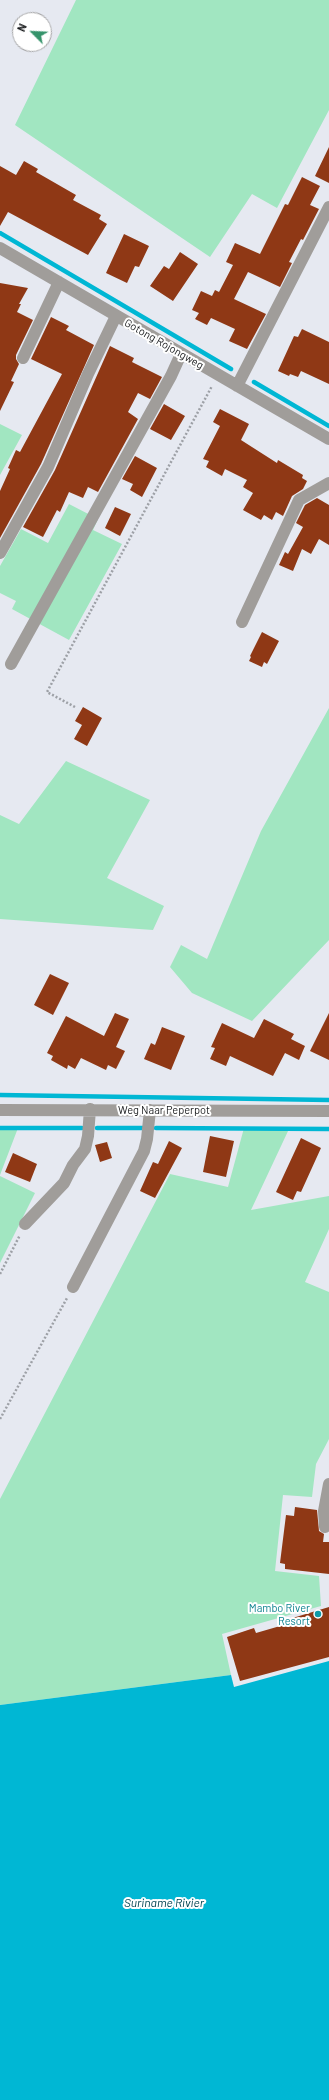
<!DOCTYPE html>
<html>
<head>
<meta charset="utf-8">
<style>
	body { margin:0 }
	#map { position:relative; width:329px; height:2100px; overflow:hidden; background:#e6e9f1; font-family:Barlow,sans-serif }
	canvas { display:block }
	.north { position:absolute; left:12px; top:12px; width:40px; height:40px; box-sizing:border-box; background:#fff; border:1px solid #a3a3a4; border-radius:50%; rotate:294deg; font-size:11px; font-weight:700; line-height:16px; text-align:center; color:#181a1c }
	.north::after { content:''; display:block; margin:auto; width:14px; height:18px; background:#35936b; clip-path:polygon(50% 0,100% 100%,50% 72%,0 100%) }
</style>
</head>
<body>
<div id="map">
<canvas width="329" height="2100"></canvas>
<div class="north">N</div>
</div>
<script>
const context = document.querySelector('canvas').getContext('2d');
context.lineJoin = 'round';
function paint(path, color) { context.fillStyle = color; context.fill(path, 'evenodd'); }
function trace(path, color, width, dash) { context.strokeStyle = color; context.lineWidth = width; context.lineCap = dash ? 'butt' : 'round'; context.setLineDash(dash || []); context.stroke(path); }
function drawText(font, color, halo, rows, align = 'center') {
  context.font = font + ' Barlow,sans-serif'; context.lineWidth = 4; context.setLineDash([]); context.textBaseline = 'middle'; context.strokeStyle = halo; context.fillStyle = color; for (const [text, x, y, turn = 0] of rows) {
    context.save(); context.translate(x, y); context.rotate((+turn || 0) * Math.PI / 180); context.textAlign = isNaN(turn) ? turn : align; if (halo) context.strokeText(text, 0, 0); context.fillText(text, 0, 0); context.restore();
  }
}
const green = new Path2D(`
	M76 0H329V110L277 208 252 194 210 257 15 125Z
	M0 424 22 435 0 475Z
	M69 504 98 519 93 530 122 544 69 640 12 609 16 601 0 593V566L21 529 48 543Z
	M329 708V940L252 1021 192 993 170 967 181 945 207 959 261 831Z
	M66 761 150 800 107 878 164 906 153 930 0 919V815L19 824Z
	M0 1128H18L0 1175Z
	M244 1128 289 1129 251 1210 329 1196V1229L305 1282 329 1292V1439L316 1464 312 1497 283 1495 275 1571 319 1576 321 1606 222 1634 231 1675 0 1705V1499L170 1174 228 1187Z
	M0 1176 35 1193 0 1263Z`);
const water = new Path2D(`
	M329 1661V2100H0V1705L231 1675 234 1687Z`);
const stream = new Path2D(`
	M0 233 231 369
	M254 382 329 426
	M0 1095 329 1100
	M0 1128H82
	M97 1128H144
	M156 1128 329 1129`);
const building = new Path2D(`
	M329 147V183L315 176Z
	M24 161 38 169 36 172 76 195 73 200 101 215 99 219 107 224 88 255 8 212 0 226V166L16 175Z
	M302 177 320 186 310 205 319 209 303 240 301 239 289 262 292 263 280 287 248 272 234 299 266 314 247 349 229 341 235 329 211 318 207 325 195 319 199 313 192 310 201 291 212 296 215 290 219 292 233 265 226 262 235 243 260 254 285 204 288 205Z
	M124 234 149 246 139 267 135 266 127 283 106 273Z
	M180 252 198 264 173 301 150 286 164 266 169 269Z
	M0 283 28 288 19 304H21L17 312 33 320 16 355V359L19 364 11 381 14 382 0 411Z
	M51 317 69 326 66 330 94 345 41 464 0 538V491L10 469 8 468 16 450 20 452 62 374 31 359Z
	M302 329 329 342V384L301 371 298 377 290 374 289 376 278 371 294 336 298 337Z
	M110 346 134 358 132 362 162 377 150 399 138 393 128 412 138 419 98 492 88 487 83 498 69 492 60 512 57 510 43 537 23 527 55 470Z
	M164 404 185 416 171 440 150 429Z
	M220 409 249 424 241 440 277 463 278 460 303 475 302 478 307 481 303 489 292 496 283 516 276 512 272 520 264 515 261 520 243 510 253 493 243 487 247 480 225 469 222 476 206 467 209 461 203 459 220 426 213 422Z
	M135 456 157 468 142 497 130 490 133 484 122 479Z
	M317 498 329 505V545L319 539 311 554 302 549 293 571 279 565 285 552 288 554 303 527 296 523 305 505Z
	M115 507 131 514 120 536 105 528Z
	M262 632 279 641 267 664 264 662 262 667 249 661 251 657 250 656Z
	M83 707 102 718 87 746 74 739 82 725 75 721Z
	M50 974 69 983 53 1015 34 1005Z
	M115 1013 129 1019 116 1047 125 1051 116 1069 108 1065 106 1070 81 1058 75 1069 68 1065 67 1069 51 1060 53 1056 47 1053 66 1016 104 1036Z
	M329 1013V1060L310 1051Z
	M264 1019 294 1034 291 1039 305 1046 299 1060 285 1053 273 1076 230 1056 226 1066 210 1059 215 1048 211 1047 222 1023 254 1038Z
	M162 1027 185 1036 171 1070 144 1059 151 1043 155 1045Z
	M210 1136 234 1141 226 1177 203 1172Z
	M301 1138 321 1148 301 1192 297 1191 293 1200 276 1192Z
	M169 1141 182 1148 155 1198 140 1191 153 1162 158 1164Z
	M107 1142 112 1158 100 1162 95 1145Z
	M13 1153 37 1164 30 1182 5 1172Z
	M295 1507 317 1510 319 1531 324 1534 323 1542H329V1574L285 1569V1564L280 1563 286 1515 294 1516Z
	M329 1607V1657L240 1681 227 1637 254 1628 256 1633 287 1624 286 1620Z`);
const path = new Path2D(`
	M75 707 47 692 212 386
	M0 1274 20 1235
	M0 1419 67 1298`);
const minor = new Path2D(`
	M0 248 329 439
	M23 358 59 282
	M237 386 329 207
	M0 553 48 467 88 374 116 316
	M242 622 299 500 329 483
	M11 664 171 376 181 354
	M0 1110 329 1111
	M25 1224 64 1183 73 1165 85 1149 88 1136 90 1109
	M73 1287 144 1151 147 1139 150 1110
	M325 1527 324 1511 329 1484`);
const markers = [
	[318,1614,4,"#0f9aa8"]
];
const streetNames = [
	["Gotong Rojongweg",164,344,30],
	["Weg Naar Peperpot",164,1110]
];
const cultureNames = [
	["Mambo River",310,1608],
	["Resort",310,1621]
];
const waterNames = [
	["Suriname Rivier",164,1903]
];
paint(green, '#a1e6c1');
paint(water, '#00b7d4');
trace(stream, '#00b7d4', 4.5);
paint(building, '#8f3815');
trace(path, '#9da0a6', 2.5, [2, 2]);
trace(minor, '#a09d9a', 12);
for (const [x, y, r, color] of markers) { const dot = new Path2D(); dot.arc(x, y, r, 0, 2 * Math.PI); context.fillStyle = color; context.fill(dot); trace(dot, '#fff', 1.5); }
drawText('11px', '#181a1c', '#fff', streetNames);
drawText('11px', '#0d838f', '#fff', cultureNames, 'right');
drawText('italic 12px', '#004350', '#fff', waterNames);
</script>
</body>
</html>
